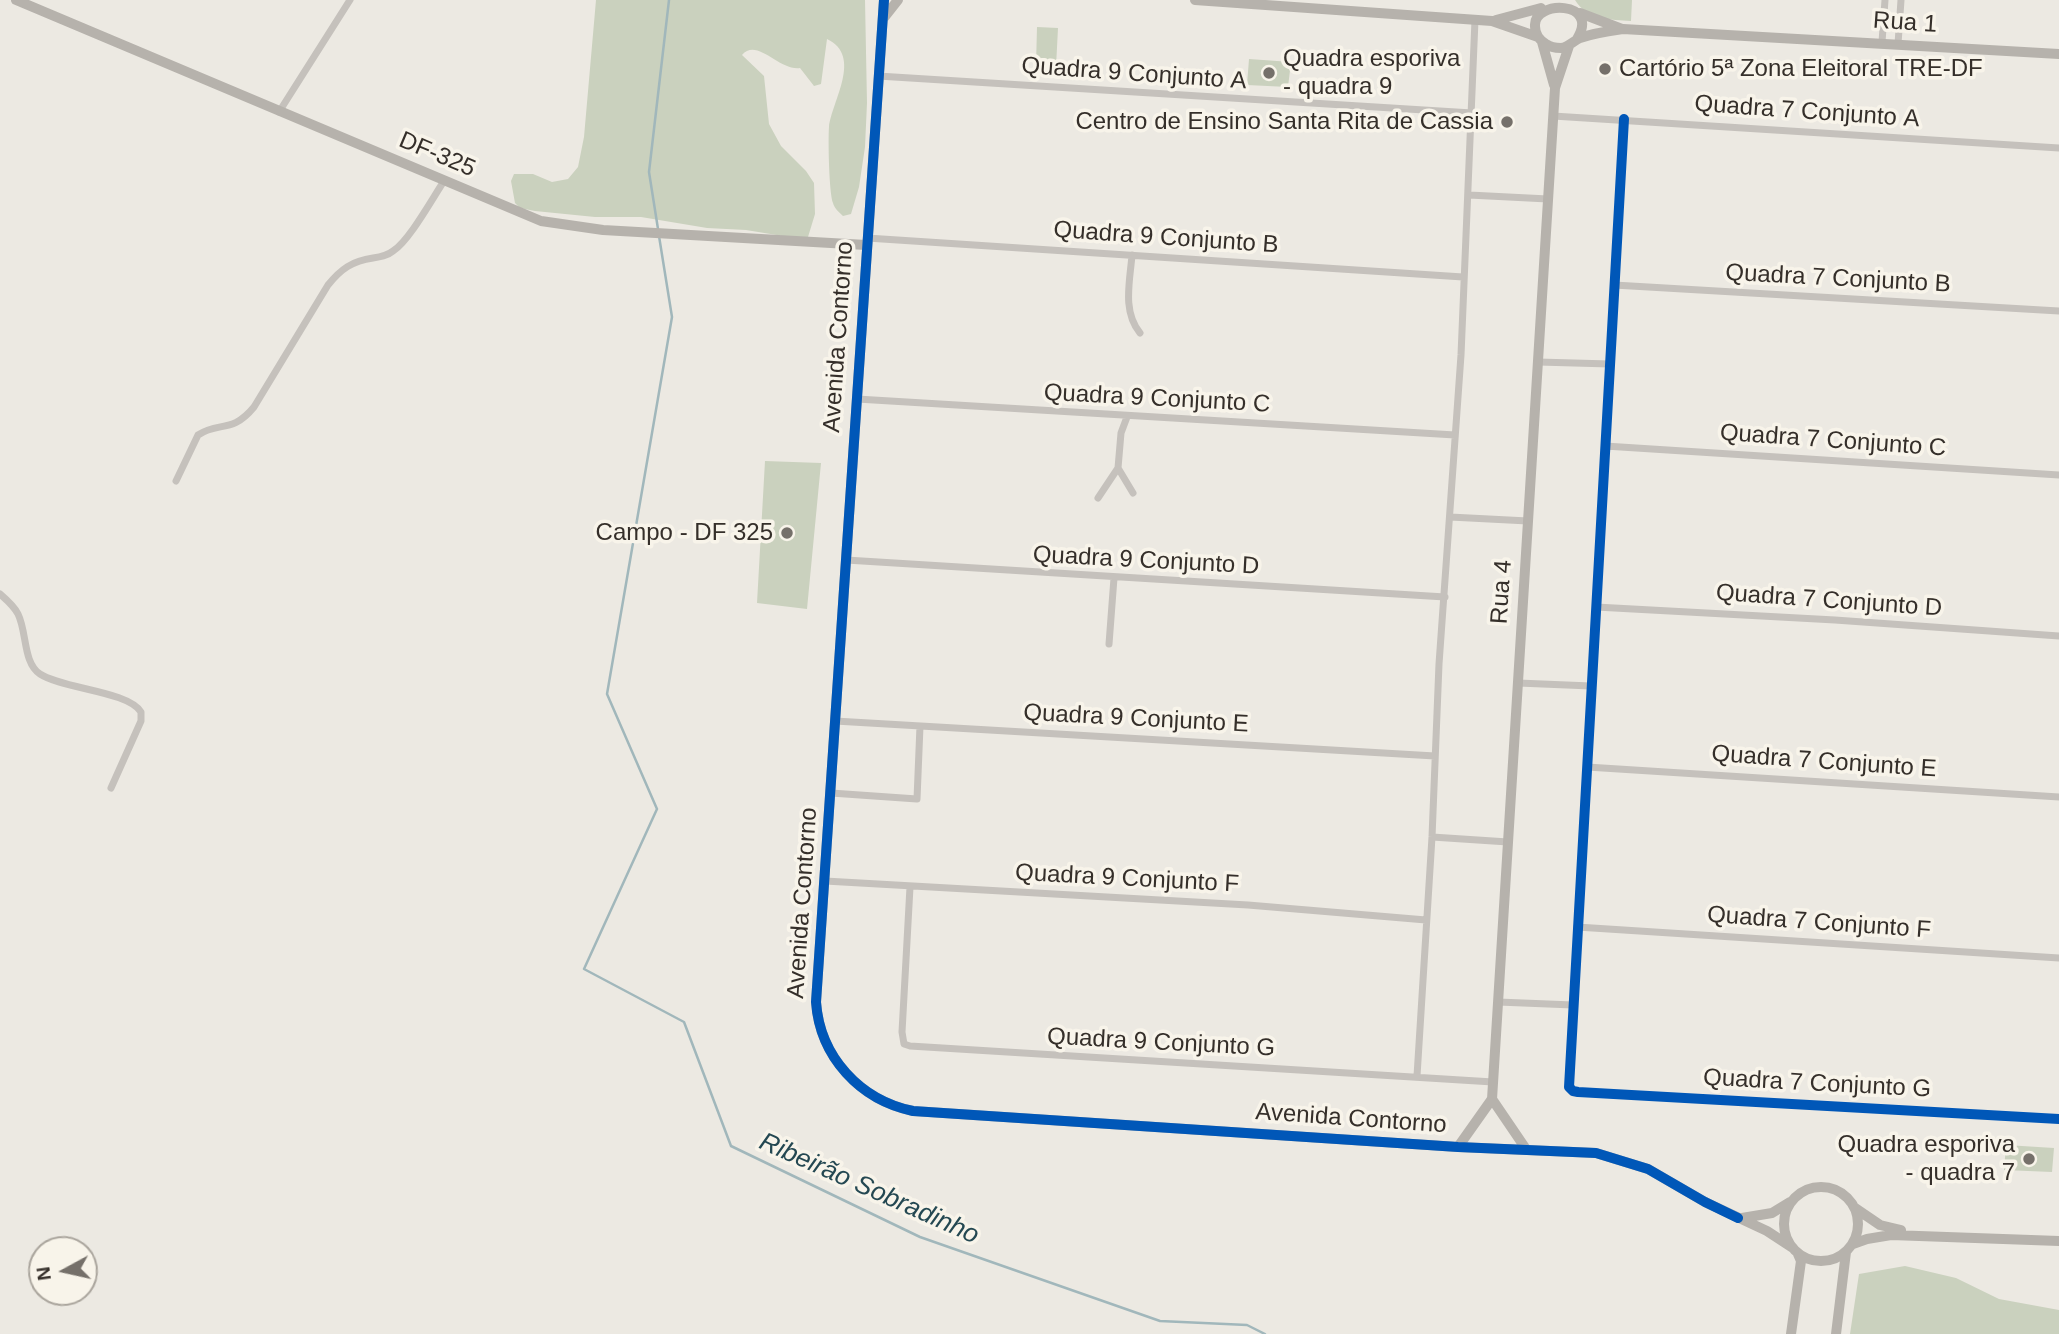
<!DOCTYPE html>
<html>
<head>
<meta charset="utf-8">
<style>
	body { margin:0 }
	#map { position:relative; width:2059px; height:1334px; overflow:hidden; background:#ece9e2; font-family:Arial,sans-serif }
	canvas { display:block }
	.north { position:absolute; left:28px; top:1236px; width:70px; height:70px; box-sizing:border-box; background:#f8f4ea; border:2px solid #aaa59d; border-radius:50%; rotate:262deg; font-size:19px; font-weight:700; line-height:28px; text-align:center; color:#352f2a }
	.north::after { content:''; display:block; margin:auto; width:24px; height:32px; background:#75706a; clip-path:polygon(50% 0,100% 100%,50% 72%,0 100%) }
</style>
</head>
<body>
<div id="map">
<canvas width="2059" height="1334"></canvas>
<div class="north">N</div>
</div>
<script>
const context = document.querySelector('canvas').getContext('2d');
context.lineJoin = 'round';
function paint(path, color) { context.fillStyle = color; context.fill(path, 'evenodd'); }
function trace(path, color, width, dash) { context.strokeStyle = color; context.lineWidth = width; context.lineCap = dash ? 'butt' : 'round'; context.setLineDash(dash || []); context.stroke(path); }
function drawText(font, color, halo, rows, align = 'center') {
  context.font = font + ' Arial,sans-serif'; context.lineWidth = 7; context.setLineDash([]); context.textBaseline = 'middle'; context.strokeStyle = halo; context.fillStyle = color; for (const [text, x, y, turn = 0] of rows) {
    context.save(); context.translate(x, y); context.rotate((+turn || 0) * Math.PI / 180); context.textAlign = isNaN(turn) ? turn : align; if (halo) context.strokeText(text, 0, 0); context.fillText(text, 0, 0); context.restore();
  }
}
const green = new Path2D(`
	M596 0H865L867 103 865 147 859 187 851 214 843 216C839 212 834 208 833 203 829 193 828 139 829 127 832 101 863 56 827 39L821 84 814 86 800 68C779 71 757 37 742 55L764 76 769 124 781 146 806 171 814 183 815 214 808 237 795 238 746 230 707 228 641 217H595L535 211 520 208 515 203 511 181 514 174H533L552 182 568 179 578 167 584 137Z
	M1575 0H1632L1631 21C1611 20 1586 19 1575 0Z
	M1037 27 1058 28 1056 67 1036 66Z
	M1249 59 1291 62 1288 87 1247 85Z
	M765 461 821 463 807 609 757 603Z
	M2006 1145 2054 1148 2052 1172 2004 1170Z
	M1905 1266 1956 1278 1999 1299 2059 1310V1334H1850L1859 1274Z`);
const stream = new Path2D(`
	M658 229 649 172 669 0
	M659 236 672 317 607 694 657 809 584 969 684 1022 731 1146 920 1237 1160 1321 1247 1325 1265 1334`);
const street = new Path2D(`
	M1882 42 1885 0
	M1898 44 1901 0
	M878 76 1472 113
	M279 112 350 0
	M1553 116 2059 148
	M1624 119 1569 1087 1573 1091 1578 1092 2059 1119
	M1469 195 1548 199
	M867 238 1463 277
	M1132 255C1130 281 1122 311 1140 333
	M1614 285 2059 311
	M1538 362 1610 364
	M857 399 1455 435
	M1605 446 2059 475
	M1118 468 1133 493
	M176 481 198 435C219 421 232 434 254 407L328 285C341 269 352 261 373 258 380 257 387 256 393 251 409 241 432 199 444 181
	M1098 498 1118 468 1121 433 1127 417
	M1450 517 1528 521
	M846 560 1445 597
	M0 594C7 600 14 606 18 614 27 632 23 663 40 674 63 689 128 691 141 712V721L111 788
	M1596 607 1835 620 2059 636
	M1109 644 1114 578
	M1518 683 1591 686
	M835 721 1435 756
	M1587 767 2059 797
	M831 793 917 799 920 726
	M1432 837 1508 842
	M825 881 1248 905 1426 920
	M910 887 902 1032 904 1044 910 1046 1493 1082
	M1577 927 2059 958
	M1498 1002 1573 1005
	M1417 1076 1432 837 1439 664 1461 355 1475 20`);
const secondary = new Path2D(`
	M16 0 541 221 603 230 866 245
	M884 0 816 1002C820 1057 860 1100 913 1111L1458 1147 1596 1153 1648 1169 1705 1202 1767 1231 1793 1248
	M1195 0 1492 21 1538 37
	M1580 13 1622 29
	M883 19 898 0
	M1496 20 1541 8
	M1577 39C1601 0 1533 0 1535 26 1535 33 1539 40 1546 44 1550 47 1556 48 1561 48 1569 47 1573 41 1580 38 1594 33 1609 31 1623 29L2059 54
	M1542 42 1554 85
	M1492 1099 1526 1149
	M1458 1147 1492 1099 1555 88 1569 46
	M1784 1224a37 37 0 1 1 74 0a37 37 0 1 1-74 0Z
	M1855 1208 1880 1225 1901 1230
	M1742 1218 1772 1213 1790 1202
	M1853 1244 1867 1239 1891 1235 2059 1241
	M1791 1334 1801 1261 1798 1254
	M1836 1334 1846 1252`);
const cycleway = new Path2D(`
	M884 0 816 1002C820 1057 860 1100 913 1111L1458 1147 1596 1153 1648 1169 1705 1202 1738 1218
	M1624 119 1569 1087 1573 1091 1578 1092 2059 1119`);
const markers = [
	[1605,69,7,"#75706a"],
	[1269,73,7,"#75706a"],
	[1507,122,7,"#75706a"],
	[787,533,7,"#75706a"],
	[2029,1159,7,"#75706a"]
];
const streetNames = [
	["Rua 1",1905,23,4],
	["Quadra 9 Conjunto A",1134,74,4],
	["Quadra 7 Conjunto A",1807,112,4],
	["DF-325",437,155,23],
	["Quadra 9 Conjunto B",1166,238,4],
	["Quadra 7 Conjunto B",1838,279,3],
	["Avenida Contorno",839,337,-86],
	["Quadra 9 Conjunto C",1157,399,3],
	["Quadra 7 Conjunto C",1833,441,4],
	["Quadra 9 Conjunto D",1146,561,3],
	["Rua 4",1502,592,-86],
	["Quadra 7 Conjunto D",1829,601,4],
	["Quadra 9 Conjunto E",1136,719,3],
	["Quadra 7 Conjunto E",1824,762,4],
	["Quadra 9 Conjunto F",1127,879,3],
	["Avenida Contorno",803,903,-86],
	["Quadra 7 Conjunto F",1819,923,4],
	["Quadra 9 Conjunto G",1161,1043,3],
	["Quadra 7 Conjunto G",1817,1084,3],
	["Avenida Contorno",1351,1119,4]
];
const poiNames = [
	["Quadra esporiva",1283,59,"left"],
	["- quadra 9",1283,87,"left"],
	["Cartório 5ª Zona Eleitoral TRE-DF",1619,69,"left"],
	["Centro de Ensino Santa Rita de Cassia",1493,122],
	["Campo - DF 325",773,533],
	["Quadra esporiva",2015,1145],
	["- quadra 7",2015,1173]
];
const waterNames = [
	["Ribeirão Sobradinho",869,1189,24]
];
paint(green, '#cad1be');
trace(stream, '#a1b7bb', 2.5);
trace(street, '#c5c1bc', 7);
trace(secondary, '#b6b2ac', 10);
trace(cycleway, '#0057b8', 10);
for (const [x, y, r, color] of markers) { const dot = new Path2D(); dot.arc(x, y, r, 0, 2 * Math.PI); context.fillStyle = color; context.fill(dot); trace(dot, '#f8f4ea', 2.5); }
drawText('24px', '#352f2a', '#f8f4ea', streetNames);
drawText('24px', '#352f2a', '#f8f4ea', poiNames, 'right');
drawText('italic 26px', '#244852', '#f8f4ea', waterNames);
</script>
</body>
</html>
